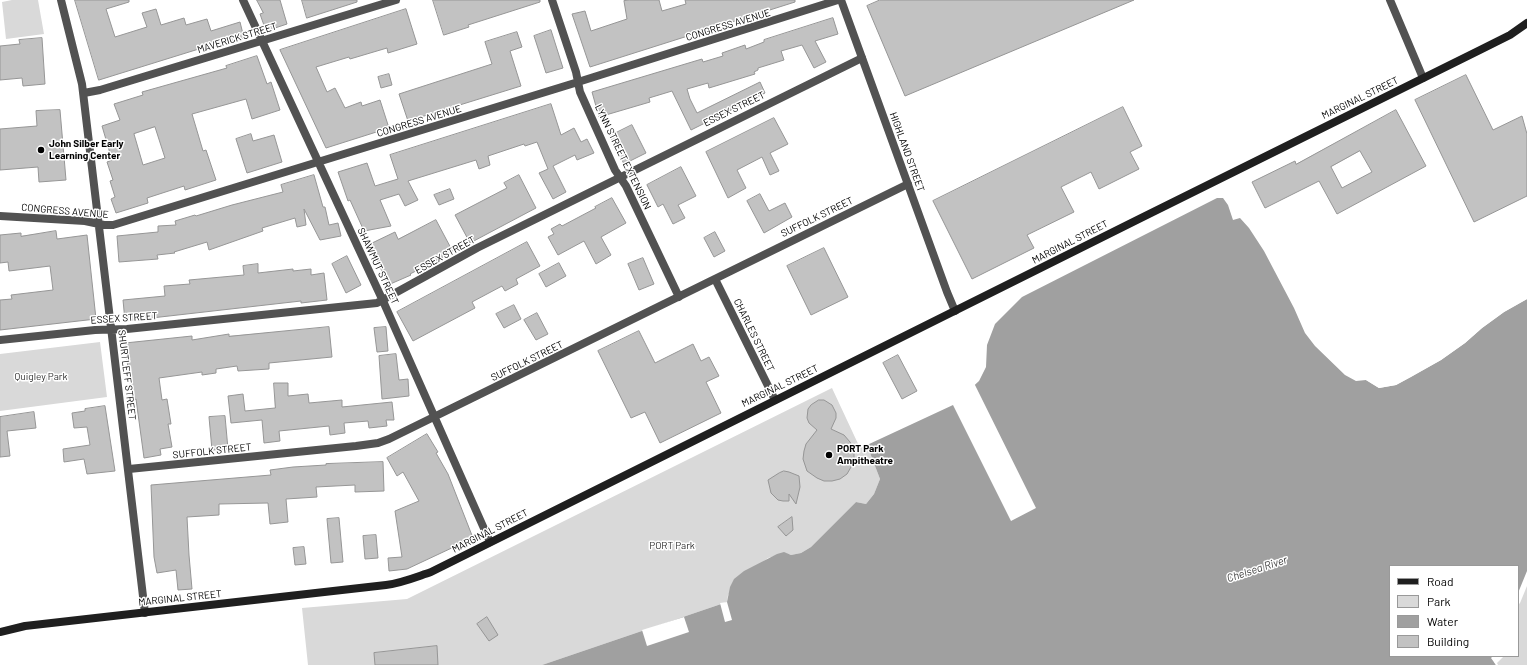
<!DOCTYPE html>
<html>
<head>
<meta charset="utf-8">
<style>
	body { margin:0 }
	#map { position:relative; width:1527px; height:665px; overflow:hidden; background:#fff; font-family:Barlow,sans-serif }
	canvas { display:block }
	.legend { position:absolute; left:1389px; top:565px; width:130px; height:92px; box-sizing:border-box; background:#fff; border:1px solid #999; margin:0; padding:5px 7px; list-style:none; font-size:12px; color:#000 }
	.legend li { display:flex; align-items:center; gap:8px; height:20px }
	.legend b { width:20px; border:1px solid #999 }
</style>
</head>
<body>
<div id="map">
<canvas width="1527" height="665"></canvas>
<ul class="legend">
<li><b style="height:5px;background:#1f1f1f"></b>Road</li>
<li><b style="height:11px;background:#d9d9d9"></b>Park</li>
<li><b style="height:11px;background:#a0a0a0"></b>Water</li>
<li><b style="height:11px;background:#c2c2c2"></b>Building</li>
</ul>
</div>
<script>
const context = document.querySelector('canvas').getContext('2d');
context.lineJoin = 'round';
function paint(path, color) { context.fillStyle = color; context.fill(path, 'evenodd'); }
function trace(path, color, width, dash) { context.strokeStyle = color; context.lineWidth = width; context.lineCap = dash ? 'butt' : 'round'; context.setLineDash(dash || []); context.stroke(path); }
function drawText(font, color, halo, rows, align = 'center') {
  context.font = font + ' Barlow,sans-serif'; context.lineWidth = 3; context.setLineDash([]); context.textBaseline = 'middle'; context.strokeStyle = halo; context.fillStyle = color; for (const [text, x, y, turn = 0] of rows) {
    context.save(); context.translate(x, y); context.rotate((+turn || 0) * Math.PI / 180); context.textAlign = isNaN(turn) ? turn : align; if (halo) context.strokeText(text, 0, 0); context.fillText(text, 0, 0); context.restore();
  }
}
const green = new Path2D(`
	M12 0H38L44 34 6 39 2 2Z
	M100 342 107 397 0 411V354Z
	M832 388 860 448 867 445 880 479 874 494 866 504 856 502 811 547 801 553 791 555 784 553 768 558 760 564 728 595 727 602 542 665H308L302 608 407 599Z
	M1527 568V665H1496L1489 656H1518V574Z`);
const water = new Path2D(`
	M1217 198H1223L1228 205 1233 220 1240 218 1249 228 1264 251 1294 308 1305 333 1315 346 1345 375 1356 381 1366 380 1379 388 1396 385 1441 360 1465 343 1482 328 1504 312 1527 299V583L1518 603V566H1390V656H1502L1494 662 1496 665H542L727 602 730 587 734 579 744 571 777 554 784 552 791 555 801 553 811 547 856 502 866 504 874 494 880 479 867 445 953 405 979 381 986 367 987 345 995 324 1022 297Z`);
const pier = new Path2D(`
	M1527 297V299L1504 312 1482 328 1465 343 1441 360 1411 377 1396 385 1379 388 1366 380 1368 379 1380 386 1396 383 1410 376 1440 358 1503 311Z
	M974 383 1036 508 1011 521 952 403Z
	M1527 571V586L1520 603 1518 605V593Z
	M727 602 732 620 725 622 720 603Z
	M684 617 689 632 647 646 642 630Z
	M1493 656H1504L1497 663 1498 665H1496L1491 658Z`);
const building = new Path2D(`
	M75 0H129V2L106 9 115 37 147 27 142 13 156 9 161 25 184 18 186 25 207 19 211 31 240 22 244 38 202 50V48L99 80Z
	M257 0H280L287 24 266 31 260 14 263 13Z
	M302 0H357V2L307 18Z
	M433 0H540V2L468 25 469 27 444 35Z
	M630 0H659L662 11 686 4 685 0H795V2L590 67 572 14 585 11 591 31 627 19 624 1Z
	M880 0H1134L905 96 867 6Z
	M406 9 417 44 388 53 387 48 350 59 349 57 316 67 327 92 335 88 345 108 361 102 362 106 380 100 389 128 326 148 280 50Z
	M833 18 838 34 815 41 826 62 814 68 802 45 781 51 784 60 758 68V70L754 72 755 74 709 88 708 83 687 89 690 99 697 113 760 82 765 93 691 130 672 91 649 98 650 102 599 117 592 92 702 59 703 62 723 56 722 53 745 45 746 49 764 42V40Z
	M551 30 563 68 546 73 534 36Z
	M517 32 522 47 510 51 521 86 408 121 399 94 492 64 485 42Z
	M42 38 45 84 23 86 22 78 0 80V46L20 44 19 40Z
	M257 56 267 84 271 82 280 110 252 119 246 99 192 114 203 151 206 150 216 180 185 190 184 186 147 198 148 203 116 213 111 199 115 197 110 181 113 180 107 162 112 160 102 126 120 120 114 104 143 95 142 92 227 68 226 66ZM155 127 165 158 143 165 134 134Z
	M389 74 392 85 381 88 378 77Z
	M1466 75 1493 130 1522 116 1527 134V196L1474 222 1415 100Z
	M551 104 561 135 574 128 581 142 587 139 594 153 577 160 575 155 553 166 566 192 553 199 539 173 548 169 537 142 525 146 524 144 488 156 490 165 479 169 476 160 408 181 418 200 405 206 399 194 380 200 391 226 364 231 350 200 348 201 338 172 367 163 375 186 398 179 390 155Z
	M1123 107 1142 146 1130 152 1139 169 1099 189 1091 172 1061 187 1074 212 1027 235 1034 248 972 279 933 201Z
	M60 110 66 180 39 182 38 167 0 170V129L37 126 36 111Z
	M1396 110 1426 166 1337 214 1319 181 1265 208 1252 182 1295 161 1296 164ZM1360 151 1372 172 1342 188 1331 167Z
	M774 118 788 144 770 153 779 171 770 175 762 157 737 170 746 188 728 198 706 152Z
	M632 125 646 153 624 164 610 136Z
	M251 134 253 141 274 135 282 162 247 173 236 139Z
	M681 167 696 196 678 205 685 218 673 224 663 204 658 207 647 185Z
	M314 175 323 207H325L329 225 338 223 341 236 320 240 304 209 306 225 297 227 295 218 262 228 263 231 209 250 207 242 174 252 175 253 157 255 158 259 119 262 117 236 158 232V226L176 225 175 221 195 215 196 216 232 205 283 192 281 185Z
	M519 175 536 208 470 243 455 215 507 188 504 183Z
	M450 189 454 199 439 205 434 195Z
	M760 194 769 211 785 203 792 217 764 233 747 201Z
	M612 198 626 223 601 237 611 255 596 264 584 241 558 255 548 237 554 234 551 229 560 224 562 226 596 208 595 207Z
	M436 220 453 252 410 274 411 275 388 285 370 244 395 232 398 239Z
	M56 231 57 239 87 235 96 319 0 330V300L12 299 11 295 53 290 50 266 9 271 8 262 0 263V235L21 233V236Z
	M715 232 725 251 714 257 704 238Z
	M527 242 540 266 516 279 518 284 505 291 502 286 472 302 475 308 413 341 397 312Z
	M824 248 848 297 811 315 787 266Z
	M347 256 361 285 346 293 332 264Z
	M643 258 654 284 639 290 628 264Z
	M559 263 566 276 546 287 539 274Z
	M258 264V273L293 269V271L311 269V275L324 273 327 300 301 303V301L125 321 123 300 165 296 164 286 190 284 189 280 244 275 243 266Z
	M514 305 521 319 504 328 496 314Z
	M537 313 548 334 536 340 524 320Z
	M329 327 332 357 269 363V369L238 371 237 366 216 369V373L202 375V372L159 378 162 400 167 399 171 424H168L172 447 160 449 161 455 144 458 136 399 134 400 129 377 125 343 192 336V340L229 334V336Z
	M386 327 388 351 377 352 374 328Z
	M639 331 655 363 693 344 701 361 709 357 719 376 706 382 721 413 660 443 645 412 631 418 598 351Z
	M396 354 399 380 408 379 409 396 382 399 379 356Z
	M898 355 917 391 902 399 883 363Z
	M274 383H288V396L308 394 309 403 342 400V407L392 402 394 420H386L387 426 369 428 368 421 344 423 345 433 330 435 329 426 279 431 280 441 264 443 262 420 231 423 228 396 243 394 245 411 275 408Z
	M819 400H824L832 405 836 413V418L831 429 844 435 850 442 854 450V459L851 467 847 474 840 479 832 481H824L817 478 807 471 803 459 804 451 806 444 817 430 809 423 807 418 808 409 811 405Z
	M105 406 115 471 87 474 84 459 64 462 63 449 90 445 87 427 74 428 72 413 85 411V409Z
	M34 412 36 428 7 431 10 456 0 457V417Z
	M225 416 228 449 212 450 209 417Z
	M427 434 438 452 436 453 448 474 473 538 407 569 389 571 388 558 402 557 395 511 419 501 403 472 397 476 387 458Z
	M383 462 384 491 355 492V485L316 487 317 497 286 499 288 522 270 524 268 503 219 504V515L187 517 189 555 192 589 178 590 176 570 157 573 154 557 151 485 271 475 270 470 293 467 326 465V464Z
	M784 471 789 472 799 476 800 487 796 504 789 494V501H783L778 500 771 493 768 480 779 473Z
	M792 517 793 530 786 536 778 527Z
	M339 518 343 562 331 563 327 519Z
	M376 535 378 558 365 559 363 536Z
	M304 547 306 564 295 565 293 548Z
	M487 617 498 635 489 641 477 624Z
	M437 646 438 665H375L374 653Z`);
const minor = new Path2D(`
	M61 0 82 84 145 613
	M243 0 383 301 490 542
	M552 0 576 72 580 92 615 170 626 186 679 297
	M1390 0 1423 78
	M84 93 100 90 396 0
	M0 216 85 221 104 225H113L578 82 838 0
	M715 279 775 400
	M0 340 95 330 127 329 377 303 477 248 862 58
	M129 469 356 446 378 443 389 439 908 184`);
const tertiary = new Path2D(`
	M841 0 947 292 955 311`);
const secondary = new Path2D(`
	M0 632 25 626 386 585C402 583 416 577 431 572L1139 219 1482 49 1510 35 1527 23`);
const markers = [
	[41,150,4,"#000"],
	[829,455,4,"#000"]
];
const streetNames = [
	["CONGRESS AVENUE",728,25,-17],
	["MAVERICK STREET",237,38,-17],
	["MARGINAL STREET",1360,98,-26],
	["ESSEX STREET",734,109,-26],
	["CONGRESS AVENUE",419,121,-17],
	["HIGHLAND STREET",907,152,70],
	["LYNN STREET EXTENSION",623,157,64],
	["CONGRESS AVENUE",65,211,5],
	["SUFFOLK STREET",817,217,-26],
	["MARGINAL STREET",1070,242,-27],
	["ESSEX STREET",445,255,-29],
	["SHAWMUT STREET",378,266,65],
	["ESSEX STREET",124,318,-4],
	["CHARLES STREET",754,335,64],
	["SUFFOLK STREET",527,361,-26],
	["SHURTLEFF STREET",127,375,83],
	["MARGINAL STREET",780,386,-26],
	["SUFFOLK STREET",212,451,-6],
	["MARGINAL STREET",490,531,-27],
	["MARGINAL STREET",180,598,-6]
];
const poiNames = [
	["John Silber Early",49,144],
	["Learning Center",49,156],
	["PORT Park",837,449],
	["Ampitheatre",837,461]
];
const parkNames = [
	["Quigley Park",41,377],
	["PORT Park",672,546]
];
const waterNames = [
	["Chelsea River",1257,569,-18]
];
paint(green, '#d9d9d9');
paint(water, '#a0a0a0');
paint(pier, '#fff');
paint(building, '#c2c2c2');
trace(building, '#969696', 1);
trace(minor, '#525252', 8);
trace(tertiary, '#525252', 8);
trace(secondary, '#1f1f1f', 8);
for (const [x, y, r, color] of markers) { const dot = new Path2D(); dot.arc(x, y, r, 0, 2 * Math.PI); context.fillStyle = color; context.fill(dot); trace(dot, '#fff', 1.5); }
drawText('10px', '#000', '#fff', streetNames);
drawText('bold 10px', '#000', '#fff', poiNames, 'left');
drawText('10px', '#303030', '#fff', parkNames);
drawText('italic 11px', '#414141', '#fff', waterNames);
</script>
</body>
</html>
